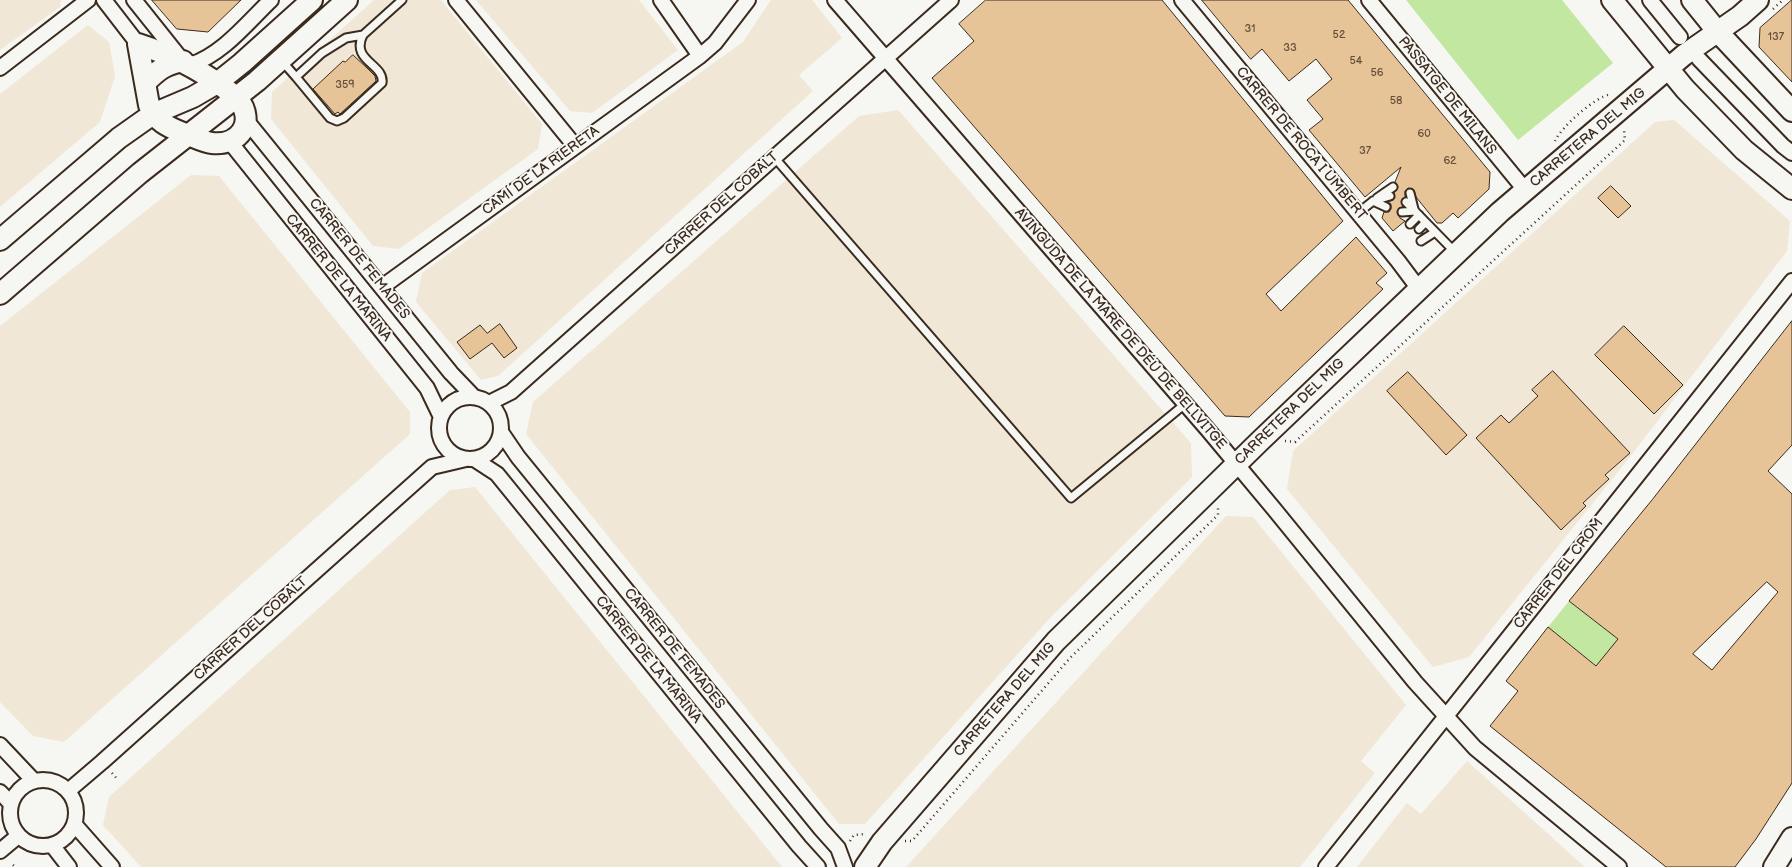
<!DOCTYPE html>
<html>
<head>
<meta charset="utf-8">
<style>
	body { margin:0 }
	canvas { display:block; background:#f6f6f2 }
</style>
</head>
<body>
<canvas width="1792" height="867"></canvas>
<script>
const context = document.querySelector('canvas').getContext('2d');
context.lineJoin = 'round';
function paint(path, color) { context.fillStyle = color; context.fill(path, 'evenodd'); }
function trace(path, color, width, dash) { context.strokeStyle = color; context.lineWidth = width; context.lineCap = dash ? 'butt' : 'round'; context.setLineDash(dash || []); context.stroke(path); }
function drawText(font, color, halo, rows, align = 'center') {
  context.font = font + ' "Balsamiq Sans",sans-serif'; context.lineWidth = 4; context.setLineDash([]); context.textBaseline = 'middle'; context.strokeStyle = halo; context.fillStyle = color; for (const [text, x, y, turn = 0] of rows) {
    context.save(); context.translate(x, y); context.rotate((+turn || 0) * Math.PI / 180); context.textAlign = isNaN(turn) ? turn : align; if (halo) context.strokeText(text, 0, 0); context.fillText(text, 0, 0); context.restore();
  }
}
const built = new Path2D(`
	M0 0H61L60 7 0 50Z
	M374 0H441L542 124 538 149 399 249 373 246 271 119 272 92Z
	M476 0H639L678 50 592 113 570 111Z
	M771 0H812L842 38 799 75 813 91 498 376 481 380 416 302 422 273 743 42Z
	M88 25 109 42 115 76 100 122 0 207V94Z
	M898 110 1191 443 1192 477 1050 618 865 824H839L526 434 533 402 859 116Z
	M1674 120 1790 221 1787 251 1630 457 1469 657 1433 667 1287 489 1293 451 1655 122Z
	M191 175 219 176 410 412V434L64 742 33 736 0 702V326Z
	M475 487 782 867H141L103 825 109 797 450 490Z
	M1226 516 1253 517 1406 705 1361 761 1375 773 1300 867H906Z
	M1467 761 1585 867H1357L1407 803 1421 814Z`);
const green = new Path2D(`
	M1406 0H1562L1613 63 1518 140Z
	M1569 601 1618 639 1606 674 1548 627Z`);
const building = new Path2D(`
	M152 0H241L208 32 177 29Z
	M986 0H1162L1343 221 1266 294 1281 311 1356 237 1387 273 1376 283 1383 289 1249 417 1225 416 932 78 974 41 959 24Z
	M1202 0H1348L1490 172 1489 189 1458 218 1453 213 1442 223H1437L1416 197 1414 190 1408 188 1405 191V197L1401 201 1403 207 1399 208 1397 212 1400 218 1405 221 1393 231 1382 218 1384 212H1389L1391 209V204L1388 202 1395 198 1394 193 1398 187 1395 182 1401 167 1365 197 1309 130 1323 119 1307 100 1332 79 1316 59 1289 81 1262 49 1251 59Z
	M1792 0V82L1759 47 1760 28Z
	M353 55 367 68 375 76 376 81 340 114 338 112 335 114 313 89 343 61 345 62Z
	M1611 186 1631 206 1618 218 1598 198Z
	M1792 321V445L1768 471 1792 494V783L1756 839 1735 867H1666L1490 726 1518 691 1506 681 1548 627 1596 666 1618 639 1569 601 1652 500ZM1767 582 1778 592 1712 670 1693 654Z
	M500 324 517 348 504 358 492 343 470 359 457 342 480 325 487 333Z
	M1624 326 1683 385 1654 414 1595 355Z
	M1553 371 1630 453 1605 475 1609 479 1583 503 1586 506 1561 530 1476 438 1501 415 1509 423 1538 396 1532 390Z
	M1408 372 1467 435 1446 455 1387 391Z`);
const path = new Path2D(`
	M1773 9 1783 0
	M1555 141C1562 126 1595 97 1611 94
	M1285 441 1295 442 1625 140 1624 130
	M112 773 118 780
	M850 841 854 835 866 834
	M905 841H912L1070 658 1218 515V506
	M13 865 15 867`);
const lane = new Path2D(`
	M281 60 296 77 322 53 346 38 363 35 402 0
	M296 77 330 118 337 121 344 118 382 83C385 64 350 61 363 35
	M774 157 1071 498 1185 404
	M1410 193 1414 209
	M1377 198 1393 187
	M1373 201 1386 207
	M1406 202 1449 246
	M1402 212 1415 211
	M1358 213 1373 201 1390 196
	M1410 224 1419 215
	M1419 229 1425 223
	M1421 241 1435 232`);
const street = new Path2D(`
	M104 0 138 44
	M134 0 182 60
	M456 0 575 146
	M661 0 700 56
	M835 0 1208 430 1274 509 1415 682 1475 748 1619 867
	M1182 0 1398 261 1419 289
	M1369 0 1526 191
	M1650 0 1680 37
	M1699 59 1783 146 1792 153
	M190 65C222 55 247 23 271 0
	M0 68 88 0
	M246 120 451 373 474 397
	M230 142 427 388 441 417
	M382 287 700 56 715 43 748 0
	M439 428a31 31 0 1 1 62 0a31 31 0 1 1-62 0Z
	M489 403 511 392 951 0
	M501 432 518 457 821 829 838 848 845 867
	M474 459 497 474 799 846 818 867
	M0 745 34 781
	M10 813a33 33 0 1 1 66 0a33 33 0 1 1-66 0Z
	M68 791 102 762 432 467 466 459
	M0 792 11 804
	M75 825 112 867
	M52 845 69 867
	M0 851 18 836
	M1326 867 1792 281`);
const secondary = new Path2D(`
	M1612 0 1685 89 1744 150 1792 189
	M1692 0 1717 31 1792 111
	M138 44C169 54 197 68 223 87 228 91 234 95 238 99 256 122 240 146 212 143 203 142 192 136 183 133 168 127 155 121 149 105Z
	M145 83C158 70 164 65 183 61
	M0 240 119 138 153 114 193 97 217 83 242 63 312 0
	M0 294 140 173 257 81 347 0
	M865 867 882 842 1056 641 1260 441 1500 212 1684 55 1740 16 1758 0
	M1774 867 1792 838`);
const numberNames = [
	["31",1250,29],
	["52",1339,35],
	["137",1776,37],
	["33",1290,48],
	["54",1356,61],
	["56",1377,73],
	["359",345,85],
	["58",1396,101],
	["60",1424,134],
	["37",1365,151],
	["62",1450,161]
];
const streetNames = [
	["PASSATGE DE MILANS",1447,96,51],
	["CARRETERA DEL MIG",1588,138,-40],
	["CARRER DE ROCA I UMBERT",1301,144,50],
	["CAMÍ DE LA RIERETA",541,171,-36],
	["CARRER DEL COBALT",722,204,-42],
	["CARRER DE FEMADES",359,259,51],
	["CARRER DE LA MARINA",338,278,51],
	["AVINGUDA DE LA MARE DE DÉU DE BELLVITGE",1120,329,49],
	["CARRETERA DEL MIG",1290,412,-44],
	["CARRER DEL CROM",1559,574,-52],
	["CARRER DEL COBALT",251,629,-42],
	["CARRER DE FEMADES",674,649,51],
	["CARRER DE LA MARINA",648,660,51],
	["CARRETERA DEL MIG",1005,700,-49]
];
paint(built, '#f1e7d7');
paint(green, '#c2e7a1');
paint(building, '#e6c498');
trace(building, '#3b2a1e', 1);
trace(lane, '#3b2a1e', 11);
trace(street, '#3b2a1e', 18);
trace(secondary, '#3b2a1e', 24);
trace(path, '#3b2a1e', 2.5, [1, 4]);
trace(lane, '#f6f6f2', 7);
trace(street, '#f6f6f2', 14);
trace(secondary, '#f6f6f2', 20);
drawText('11px', '#66503c', null, numberNames);
drawText('14px', '#3b2a1e', '#f6f6f2', streetNames);
</script>
</body>
</html>
